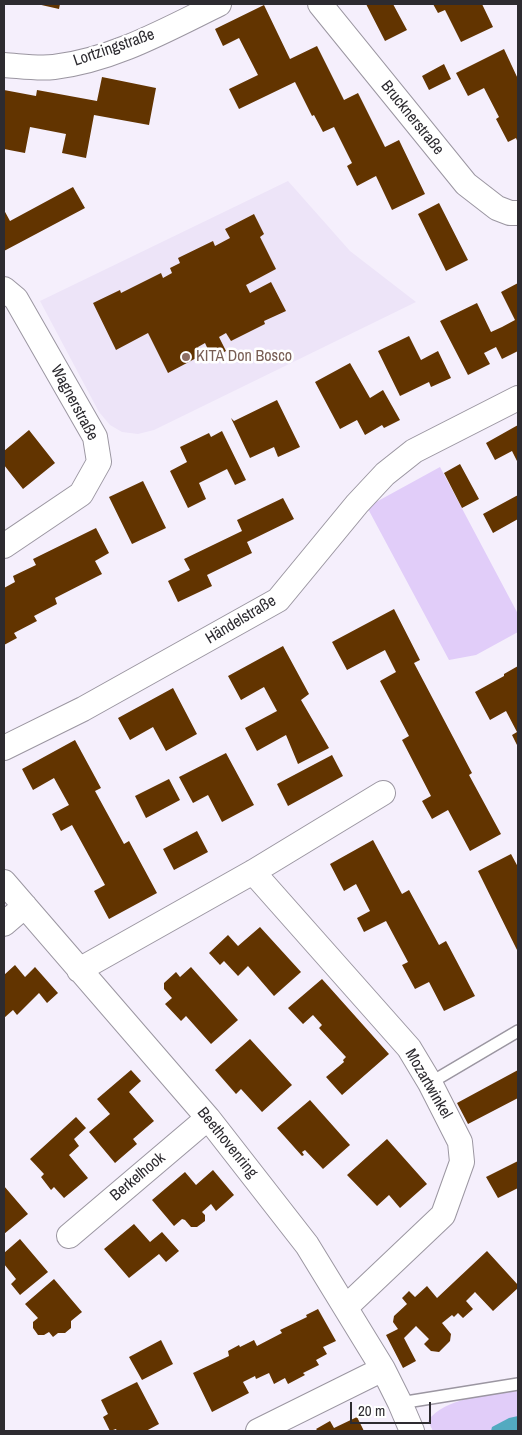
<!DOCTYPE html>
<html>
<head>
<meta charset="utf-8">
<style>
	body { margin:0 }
	#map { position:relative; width:522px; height:1435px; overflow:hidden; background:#f5effc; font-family:"Archivo Narrow",sans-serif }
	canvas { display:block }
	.frame { position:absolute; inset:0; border:5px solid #2d2b30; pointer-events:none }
	.scale { position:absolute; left:350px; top:1402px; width:81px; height:22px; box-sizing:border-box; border:2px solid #2d2b30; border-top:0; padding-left:6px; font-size:15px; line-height:18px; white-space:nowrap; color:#2d2b30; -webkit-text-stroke:4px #fff; paint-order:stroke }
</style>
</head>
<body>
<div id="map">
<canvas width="522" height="1435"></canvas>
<div class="frame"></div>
<div class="scale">20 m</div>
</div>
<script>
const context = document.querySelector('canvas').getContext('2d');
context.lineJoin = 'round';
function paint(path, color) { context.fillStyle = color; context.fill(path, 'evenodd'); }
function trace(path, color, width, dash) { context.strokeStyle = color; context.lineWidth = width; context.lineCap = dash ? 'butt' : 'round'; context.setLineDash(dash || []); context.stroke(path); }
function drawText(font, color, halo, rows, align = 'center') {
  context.font = font + ' "Archivo Narrow",sans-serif'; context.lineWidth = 5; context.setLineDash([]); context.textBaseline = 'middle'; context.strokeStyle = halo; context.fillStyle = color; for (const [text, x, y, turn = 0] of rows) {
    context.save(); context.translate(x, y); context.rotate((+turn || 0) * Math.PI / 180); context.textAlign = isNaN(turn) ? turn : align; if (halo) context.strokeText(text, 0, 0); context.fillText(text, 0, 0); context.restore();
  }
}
const built = new Path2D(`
	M288 181 350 251 416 302 154 430 138 434 122 432 110 425 99 412 40 301Z`);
const green = new Path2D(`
	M440 467 518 614V632L476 655 449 660 367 507Z
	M518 1391V1431H433L428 1421C444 1397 491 1395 518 1391Z`);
const water = new Path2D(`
	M518 1416V1431H491L492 1427 509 1418Z`);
const building = new Path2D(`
	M37 4H60L59 9Z
	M366 4H393L407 30 385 41Z
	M433 4H482L493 27 461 42 445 10 438 13Z
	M264 5 290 59 317 46 344 100 358 93 385 147 399 140 425 194 392 210 376 176 357 186 347 166 352 163 334 127 323 132 314 115 312 116 295 82 239 109 229 89 258 75 239 38 223 46 215 29Z
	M504 49 518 79V143L516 138 508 142 496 119 499 117 484 88 468 96 456 73Z
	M444 64 451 79 429 90 422 76Z
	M102 77 156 88 149 125 94 115 86 158 62 153 66 134 30 127 25 153 4 149V90L36 96 37 90 97 101Z
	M73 187 85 208 4 251V210L10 221Z
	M439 203 468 260 446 271 418 214Z
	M254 214 264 234 260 237 276 269 246 285 250 293 271 282 286 311 264 321 265 324 231 341 226 333 219 337 226 351 212 358 205 343 198 347 202 355 168 373 148 333 116 350 93 303 120 290 121 293 161 273 163 278 172 273 170 268 180 263 178 258 213 241 215 246 230 238 225 229Z
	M518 283V351L502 359 496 347 484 353 490 364 468 375 440 321 477 303 491 332 502 327 515 320 501 292Z
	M409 336 421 360 438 351 451 378 431 387 429 382 400 396 378 351Z
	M350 363 370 398 383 390 400 420 384 428 382 425 365 435 357 420 340 429 315 382Z
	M277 400 300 447 278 457 274 447 250 458 231 418 234 421Z
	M518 425V463L512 451 495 460 486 443Z
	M29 430 55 463 23 489 4 465V451Z
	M222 431 246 480 235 485 227 469 199 483 206 499 188 508 170 471 187 462 180 447 209 433 211 437Z
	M460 464 479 499 462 508 444 473Z
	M143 481 166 528 132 544 109 497Z
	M518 495V519L493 533 483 514Z
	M283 498 294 519 247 542 252 553 207 575 212 586 178 602 168 581 190 570 184 559 242 531 237 520Z
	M96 528 109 553 95 561 102 574 55 598 57 604 34 616 37 621 14 633 17 638 4 645V588L15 582 13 576 36 565 33 559Z
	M394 609 420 660 414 663 472 773 469 775 501 834 470 851 448 810 432 819 422 801 431 796 402 740 409 736 380 681 396 672 385 650 347 670 332 642Z
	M283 646 309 694 301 700 329 748 298 764 286 735 257 751 245 728 277 711 264 687 241 700 228 676Z
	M518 666V747L512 735 517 732 506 711 490 720 475 692 504 676V674Z
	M173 688 197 734 166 751 153 727 130 740 118 718Z
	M75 740 101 788 95 791 124 844 129 841 157 893 109 919 94 891 105 885 72 825 61 831 52 814 69 805 54 778 33 790 22 769Z
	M226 753 254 805 222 822 208 795 193 803 179 777Z
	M332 755 343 776 288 806 277 784Z
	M169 779 180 800 146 818 135 796Z
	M197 831 208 852 174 870 163 849Z
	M373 840 402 894 409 890 439 945 446 941 475 996 444 1011 429 982 415 989 402 965 408 962 386 921 364 932 357 918 370 911 356 884 344 891 330 864Z
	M511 854 518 867V952L478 871Z
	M260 927 301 972 274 996 248 966 238 976 224 961 220 965 209 953 228 935 238 946Z
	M15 965 25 977 35 967 58 993 47 1003 39 993 17 1015 13 1010 4 1018V975Z
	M191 967 238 1020 211 1044 186 1016 181 1021 165 1004 172 998 164 989V983L176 972 180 977Z
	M322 979 389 1054 342 1095 326 1077 344 1062 343 1060 346 1057 319 1028 322 1025 313 1015 303 1024 288 1008Z
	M250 1039 292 1085 262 1112 241 1089 236 1094 215 1070Z
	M131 1070 141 1081 129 1092 154 1121 133 1139 137 1144 115 1163 89 1132 110 1114 97 1099Z
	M518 1070V1098L468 1124 457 1103Z
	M310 1100 350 1145 323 1169 305 1150 302 1152 304 1155 302 1156 277 1128Z
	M76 1117 86 1128 74 1139 79 1146 69 1155 88 1178 64 1198 54 1187 51 1190 41 1177 44 1174 30 1159Z
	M387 1139 427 1184 400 1208 389 1195 377 1206 347 1175Z
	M518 1161V1188L498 1198 486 1177Z
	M213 1170 234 1195 216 1211 211 1204 202 1212 205 1215V1221L197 1227H191L185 1220 182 1219 174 1226 152 1200 185 1172 196 1185Z
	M4 1186 28 1214 4 1234Z
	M134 1224 150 1242 162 1232 179 1251 166 1262 159 1254 129 1278 104 1249Z
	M20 1239 48 1272 20 1295 11 1284 16 1279 4 1264V1253Z
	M487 1251 518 1285V1288L493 1311 475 1292 466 1301 473 1309 463 1318 458 1313 454 1317 452 1315 442 1323 451 1334 450 1341 439 1352 431 1351 424 1344 429 1339 416 1326 404 1338 416 1361 403 1368 386 1335 398 1329 393 1322 394 1316 407 1304 402 1298 409 1291 415 1297 427 1286 437 1298Z
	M54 1279 82 1312 71 1321V1328L65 1333H58L53 1337 49 1332 44 1335H38L33 1328V1322L38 1318 25 1304Z
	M318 1309 336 1341 323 1347 327 1354 316 1360 319 1365 303 1373 305 1375 288 1384 285 1378 274 1384 269 1373 256 1379 255 1376 243 1382 249 1393 212 1412 193 1373 229 1356 228 1351 239 1345 240 1347 254 1340 257 1346 282 1333 280 1330 307 1317 306 1315Z
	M161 1340 173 1364 142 1380 129 1357Z
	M137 1382 159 1424 146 1431H117L116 1429 110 1431 103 1417 108 1414 101 1400Z
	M357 1417 364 1431H318L316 1429 330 1421 334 1428Z`);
const service = new Path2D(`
	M430 1083 518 1031
	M400 1403 518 1384`);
const minor = new Path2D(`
	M320 4 466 184 497 208 510 213H518
	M4 65C20 66 38 69 54 67 113 60 166 30 219 4
	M4 289 16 299 95 437 99 462 81 494 4 546
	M4 748 83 709 278 600 357 504 385 474 414 451 518 398
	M253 872 409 1048 430 1083 460 1142 462 1162 443 1215 346 1307
	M4 882 208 1118 307 1245 383 1369 400 1403 412 1431
	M4 924 25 906
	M79 970 253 872 383 793
	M69 1236 208 1118
	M258 1431 383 1369`);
const markers = [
	[186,357,5,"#8d6e63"]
];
const streetNames = [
	["Lortzingstraße",114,48,-19],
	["Brucknerstraße",412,118,51],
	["Wagnerstraße",74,403,62],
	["Händelstraße",241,620,-31],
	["Mozartwinkel",428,1084,60],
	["Beethovenring",227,1143,51],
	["Berkelhook",138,1177,-40]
];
const educationNames = [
	["KITA Don Bosco",196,357]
];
paint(built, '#ede4f8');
paint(green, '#e1cdf9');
paint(water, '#53aac0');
paint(building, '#623400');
trace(service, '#9b96a1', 14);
trace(minor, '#9b96a1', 26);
trace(service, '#fff', 11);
trace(minor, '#fff', 24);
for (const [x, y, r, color] of markers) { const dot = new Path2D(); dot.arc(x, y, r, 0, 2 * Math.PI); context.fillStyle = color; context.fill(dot); trace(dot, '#fff', 2); }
drawText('16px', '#2d2b30', '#fff', streetNames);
drawText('16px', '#785e54', '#fff', educationNames, 'left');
</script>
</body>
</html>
